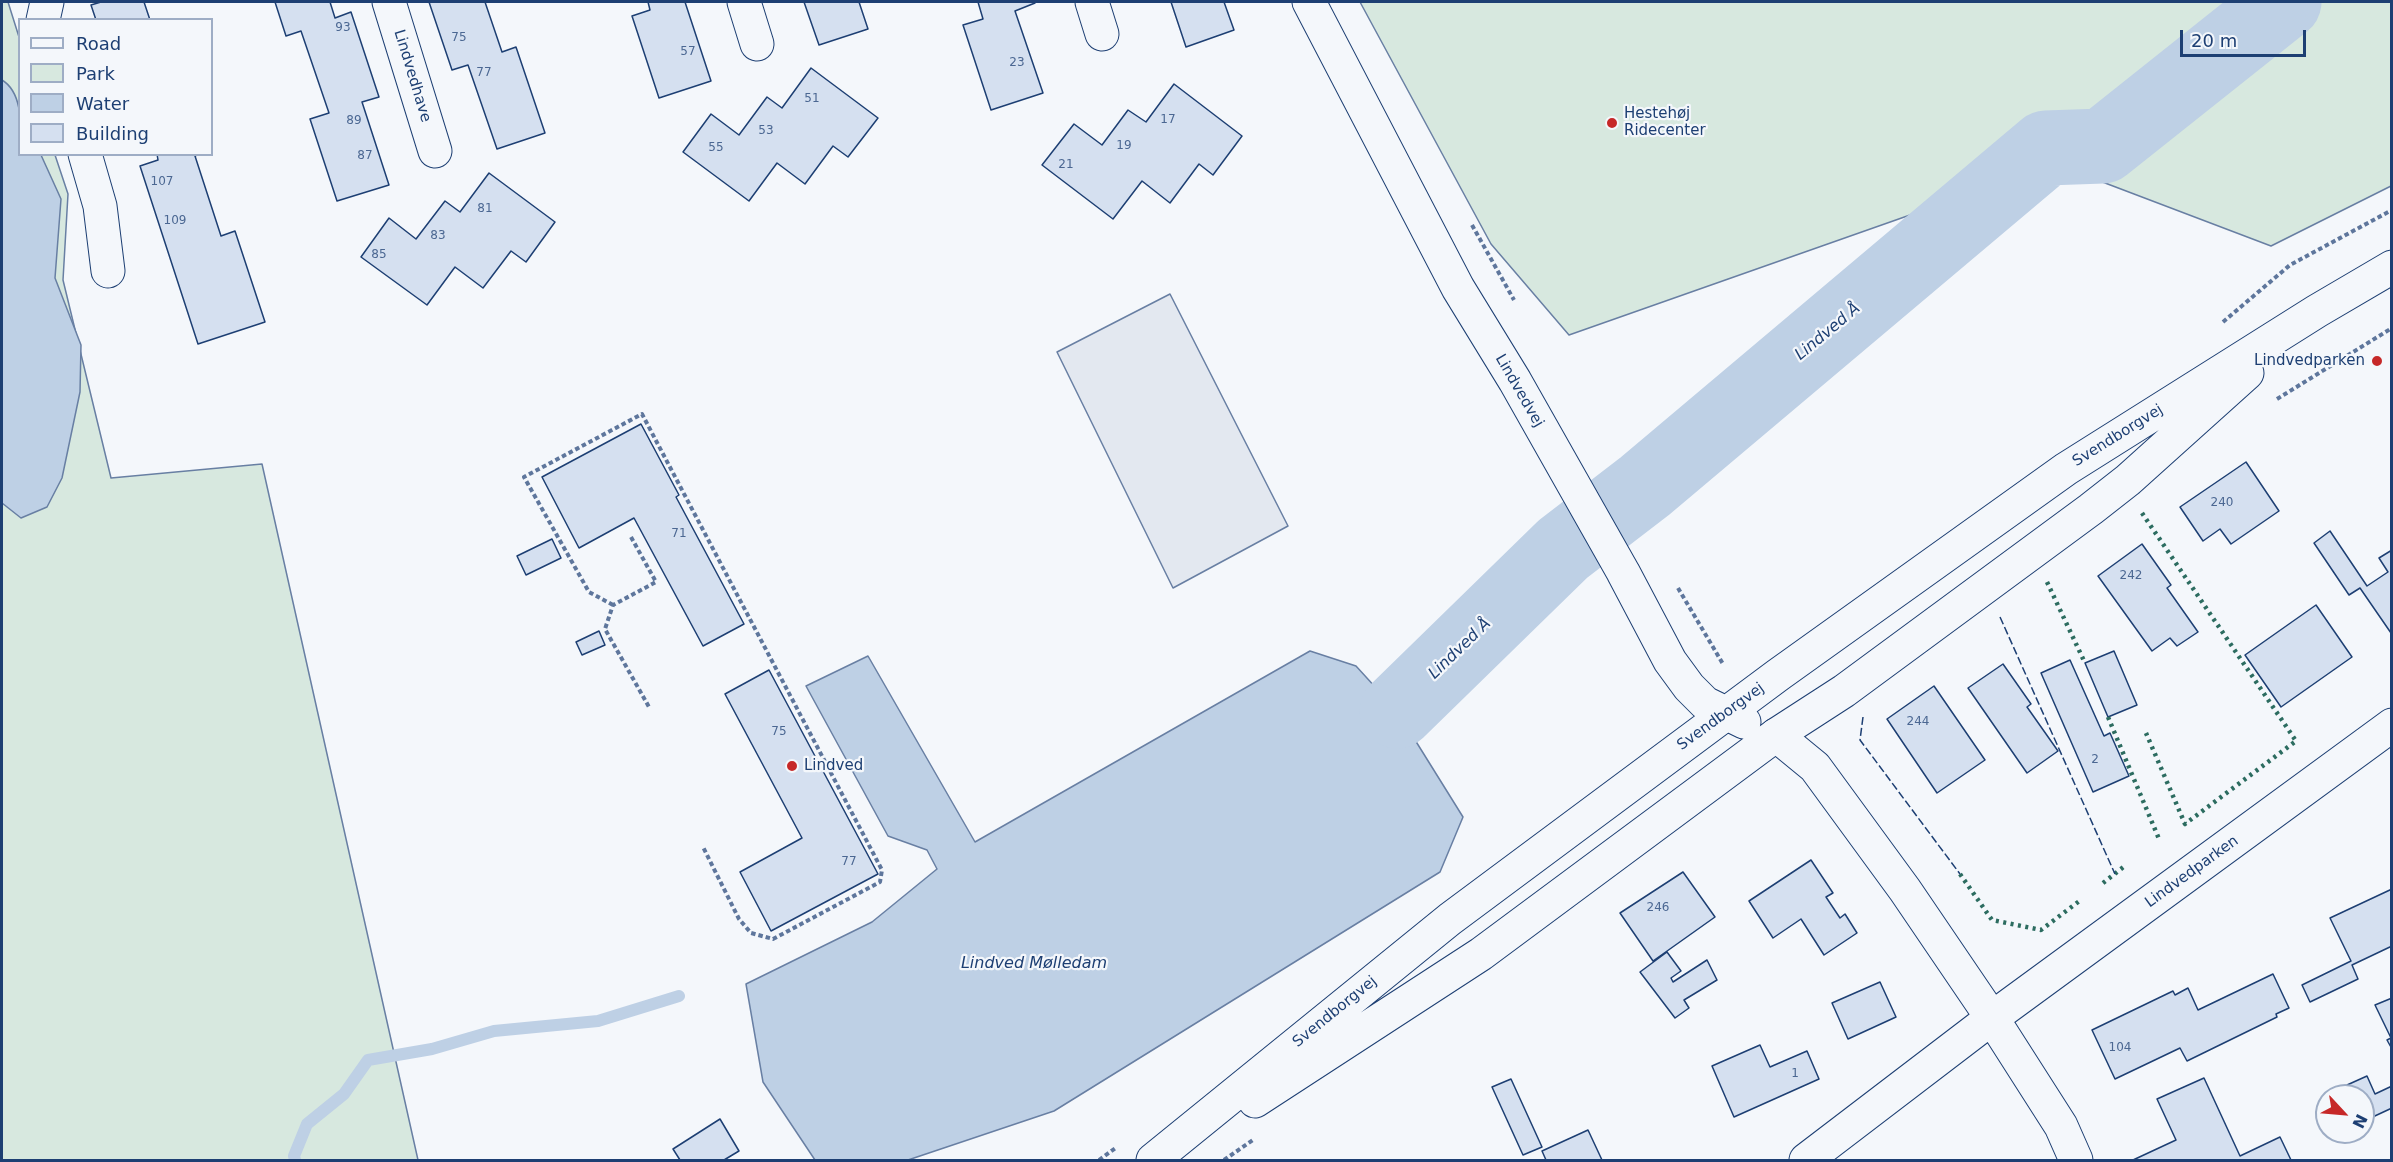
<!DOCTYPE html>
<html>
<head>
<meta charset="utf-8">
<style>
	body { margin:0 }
	#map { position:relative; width:2393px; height:1162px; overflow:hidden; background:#f4f7fb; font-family:"DejaVu Sans",sans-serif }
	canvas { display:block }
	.frame { position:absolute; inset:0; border:3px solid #1d3f73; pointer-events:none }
	.legend { position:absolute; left:18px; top:18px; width:195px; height:138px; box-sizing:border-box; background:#f4f7fb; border:2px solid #9eadc5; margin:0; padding:8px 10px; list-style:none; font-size:18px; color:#1d3f73 }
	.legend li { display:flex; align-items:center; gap:12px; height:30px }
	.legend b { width:30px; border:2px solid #9eadc5 }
	.north { position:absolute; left:2315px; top:1084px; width:60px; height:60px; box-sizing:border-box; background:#f4f7fb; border:2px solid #9eadc5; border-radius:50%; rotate:116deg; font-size:16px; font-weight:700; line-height:24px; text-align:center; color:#1d3f73 }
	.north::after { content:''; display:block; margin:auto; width:21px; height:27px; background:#c62828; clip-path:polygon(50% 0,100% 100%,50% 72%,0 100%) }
	.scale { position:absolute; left:2180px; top:30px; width:126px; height:27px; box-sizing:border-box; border:3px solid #1d3f73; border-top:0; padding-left:8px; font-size:18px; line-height:21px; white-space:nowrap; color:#1d3f73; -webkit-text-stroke:4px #f4f7fb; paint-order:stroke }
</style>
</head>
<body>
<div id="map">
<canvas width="2393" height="1162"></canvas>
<div class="frame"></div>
<ul class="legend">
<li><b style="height:8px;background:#f4f7fb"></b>Road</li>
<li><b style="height:16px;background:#d7e8df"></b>Park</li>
<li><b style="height:16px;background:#bed0e5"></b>Water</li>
<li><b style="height:16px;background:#d5e0f0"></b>Building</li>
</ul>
<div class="north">N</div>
<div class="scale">20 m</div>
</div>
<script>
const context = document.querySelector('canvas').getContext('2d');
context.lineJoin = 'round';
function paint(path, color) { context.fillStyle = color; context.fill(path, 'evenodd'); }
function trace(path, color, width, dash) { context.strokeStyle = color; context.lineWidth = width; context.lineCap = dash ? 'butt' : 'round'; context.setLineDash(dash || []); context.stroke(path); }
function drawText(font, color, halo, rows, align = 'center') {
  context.font = font + ' "DejaVu Sans",sans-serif'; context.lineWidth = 4.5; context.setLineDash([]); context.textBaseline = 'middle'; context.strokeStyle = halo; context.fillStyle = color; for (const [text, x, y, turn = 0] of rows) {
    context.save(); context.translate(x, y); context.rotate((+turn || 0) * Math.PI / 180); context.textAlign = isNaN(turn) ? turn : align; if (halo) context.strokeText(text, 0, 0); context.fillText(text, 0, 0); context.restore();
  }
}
const green = new Path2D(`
	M2 2H8L19 37 20 154 55 155 68 194 63 280 111 478 262 464 418 1160H2Z
	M1360 2H2391V186L2271 246 2055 164 1569 335 1491 244Z`);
const parking = new Path2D(`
	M1170 294 1288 526 1173 588 1057 352Z`);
const water = new Path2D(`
	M2 80C25 94 20 131 20 154L41 155 61 199 55 278 81 345 80 392 62 478 47 507 21 518 2 503Z
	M1310 651 1356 666 1397 711 1463 817 1440 872 1054 1111 908 1160H815L763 1082 746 984 872 922 937 869 927 850 888 836 806 686 868 656 975 842Z`);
const stream = new Path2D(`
	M295 1160 294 1156 307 1124 344 1094 368 1060 432 1049 494 1031 598 1021 679 996`);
const river = new Path2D(`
	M1397 711 1563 549 1645 486 2046 148 2103 146 2284 2`);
const building = new Path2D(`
	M101 2H144L150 20H96L91 5Z
	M275 2H330L335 18 351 12 379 97 362 102 389 185 337 201 310 119 329 113 301 31 286 36Z
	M429 2H485L502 52 516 47 545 133 497 149 468 65 452 70Z
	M648 2H685L711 81 659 98 632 16 650 10Z
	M804 2H859L868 29 819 45Z
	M978 2H1034L1035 3 1015 11 1043 93 991 110 963 25 983 19Z
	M1171 2H1224L1234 30 1186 47Z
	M811 68 878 118 848 157 833 146 805 184 777 163 749 201 683 152 711 114 739 135 767 97 782 108Z
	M1174 84 1242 136 1213 175 1199 164 1170 203 1142 181 1113 219 1042 165 1074 124 1102 145 1128 110 1146 122Z
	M157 154H199L195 156 221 236 235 231 265 322 198 344 140 166 158 160Z
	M489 173 555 222 526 262 511 251 483 288 455 267 427 305 361 257 389 218 416 239 445 201 460 212Z
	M641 424 679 495 676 497 744 624 703 646 634 518 579 548 542 477Z
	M2246 462 2279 511 2231 544 2220 529 2203 541 2180 507Z
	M2330 531 2367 586 2388 572 2379 558 2392 550 2391 633 2360 588 2349 595 2314 543Z
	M552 539 561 558 526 575 517 556Z
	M2142 544 2171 585 2167 588 2198 632 2177 646 2170 638 2152 651 2098 576Z
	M2316 605 2352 657 2281 707 2245 655Z
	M599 631 605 645 582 655 576 642Z
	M2114 651 2137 705 2108 717 2085 663Z
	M2070 660 2104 736 2110 733 2129 776 2093 792 2041 673Z
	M2003 664 2031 704 2027 707 2058 751 2027 773 1968 688Z
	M769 670 878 874 771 931 740 872 802 838 725 694Z
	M1934 686 1985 760 1937 793 1887 719Z
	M1811 860 1833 893 1826 897 1840 918 1845 914 1857 933 1824 955 1801 919 1773 938 1749 901Z
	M1683 872 1715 917 1653 961 1620 913Z
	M2392 889V946L2352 965 2358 979 2310 1002 2302 985 2351 961 2330 918Z
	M1667 952 1681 971 1671 978 1673 982 1707 960 1717 980 1684 1000 1689 1008 1675 1018 1640 972Z
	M2273 974 2289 1008 2276 1014 2277 1017 2187 1061 2180 1048 2115 1079 2092 1030 2173 991 2175 995 2188 988 2198 1010Z
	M1880 982 1896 1017 1848 1039 1832 1003Z
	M2392 998V1049L2387 1040 2391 1038 2375 1005Z
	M1760 1045 1770 1067 1807 1051 1819 1079 1734 1117 1712 1066Z
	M2367 1076 2375 1094 2392 1086V1108L2364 1121 2363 1096H2353L2347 1085Z
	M2204 1078 2240 1156 2280 1137 2291 1160H2133L2176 1140 2157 1099Z
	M1511 1079 1542 1147 1523 1155 1492 1087Z
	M720 1119 739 1151 724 1160H680L673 1149Z
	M1588 1130 1602 1160H1546L1542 1151Z`);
const path = new Path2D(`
	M1472 225 1514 300
	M2223 322 2290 265 2392 210
	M2277 399 2392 328
	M631 537 656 582 613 605 605 629 649 707
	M1678 588 1723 664
	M613 605 589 592 524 477 642 414 882 870 880 882 773 939 751 933 739 919 703 847
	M1099 1160 1117 1147
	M1224 1160 1253 1140`);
const street = new Path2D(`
	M389 2 435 151
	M744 2 757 44
	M1092 2 1102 34
	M43 20 47 2
	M85 154 100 206 108 271
	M1776 735 1815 767 1905 890 1992 1018 2061 1126 2076 1160
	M1806 1160 1992 1018 2392 725`);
const secondary = new Path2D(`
	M1309 2 1458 288 1515 381 1623 572 1670 661 1689 687 1705 703 1744 722
	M1255 1101 1481 954 1776 735 1844 691 2091 509 2128 480 2247 373
	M1153 1160 1450 919 1778 675 2066 469 2317 311 2392 267`);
const hedge = new Path2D(`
	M2142 513 2296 741 2185 824 2146 733
	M2047 582 2085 663
	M2108 717 2159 839
	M1960 874 1992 920 2041 930 2082 899
	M2103 883 2126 865`);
const fence = new Path2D(`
	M2000 617 2115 874
	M1863 717 1860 740 1960 874`);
const markers = [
	[1612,123,6,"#c62828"],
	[2377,361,6,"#c62828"],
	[792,766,6,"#c62828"]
];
const numberNames = [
	["93",343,28],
	["75",459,38],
	["57",688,52],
	["23",1017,63],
	["77",484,73],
	["51",812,99],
	["17",1168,120],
	["89",354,121],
	["53",766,131],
	["19",1124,146],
	["55",716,148],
	["87",365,156],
	["21",1066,165],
	["107",162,182],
	["81",485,209],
	["109",175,221],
	["83",438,236],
	["85",379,255],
	["240",2222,503],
	["71",679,534],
	["242",2131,576],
	["244",1918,722],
	["75",779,732],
	["2",2095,760],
	["77",849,862],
	["246",1658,908],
	["104",2120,1048],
	["1",1795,1074]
];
const streetNames = [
	["Lindvedhave",412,76,73],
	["Lindvedvej",1519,391,60],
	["Svendborgvej",2118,436,-32],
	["Svendborgvej",1721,717,-36],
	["Lindvedparken",2192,872,-36],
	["Svendborgvej",1335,1012,-39]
];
const poiNames = [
	["Hestehøj",1624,114],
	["Ridecenter",1624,131],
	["Lindvedparken",2365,361,"right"],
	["Lindved",804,766]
];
const waterNames = [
	["Lindved Å",1828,332,-40],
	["Lindved Å",1460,649,-44],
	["Lindved Mølledam",1034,964]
];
paint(green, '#d7e8df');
trace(green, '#687fa3', 1.5);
paint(parking, '#e3e8f0');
trace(parking, '#687fa3', 1.5);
paint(water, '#bed0e5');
trace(water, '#687fa3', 1.5);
trace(stream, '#bed0e5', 12);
trace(river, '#bed0e5', 75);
paint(building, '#d5e0f0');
trace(building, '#1d3f73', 1.5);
trace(street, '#1d3f73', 35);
trace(secondary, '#1d3f73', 35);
trace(path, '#5e769c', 4, [4.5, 3]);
trace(street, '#f4f7fb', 33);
trace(secondary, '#f4f7fb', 33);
trace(hedge, '#2c6c60', 4.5, [3, 4.5]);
trace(fence, '#1d3f73', 1.5, [8, 3]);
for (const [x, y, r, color] of markers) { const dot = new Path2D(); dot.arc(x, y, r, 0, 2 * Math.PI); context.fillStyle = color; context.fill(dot); trace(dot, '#f4f7fb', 2); }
drawText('12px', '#4b6792', null, numberNames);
drawText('15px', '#1d3f73', '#f4f7fb', streetNames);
drawText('15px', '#1d3f73', '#f4f7fb', poiNames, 'left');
drawText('italic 16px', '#1d3f73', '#f4f7fb', waterNames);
</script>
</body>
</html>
